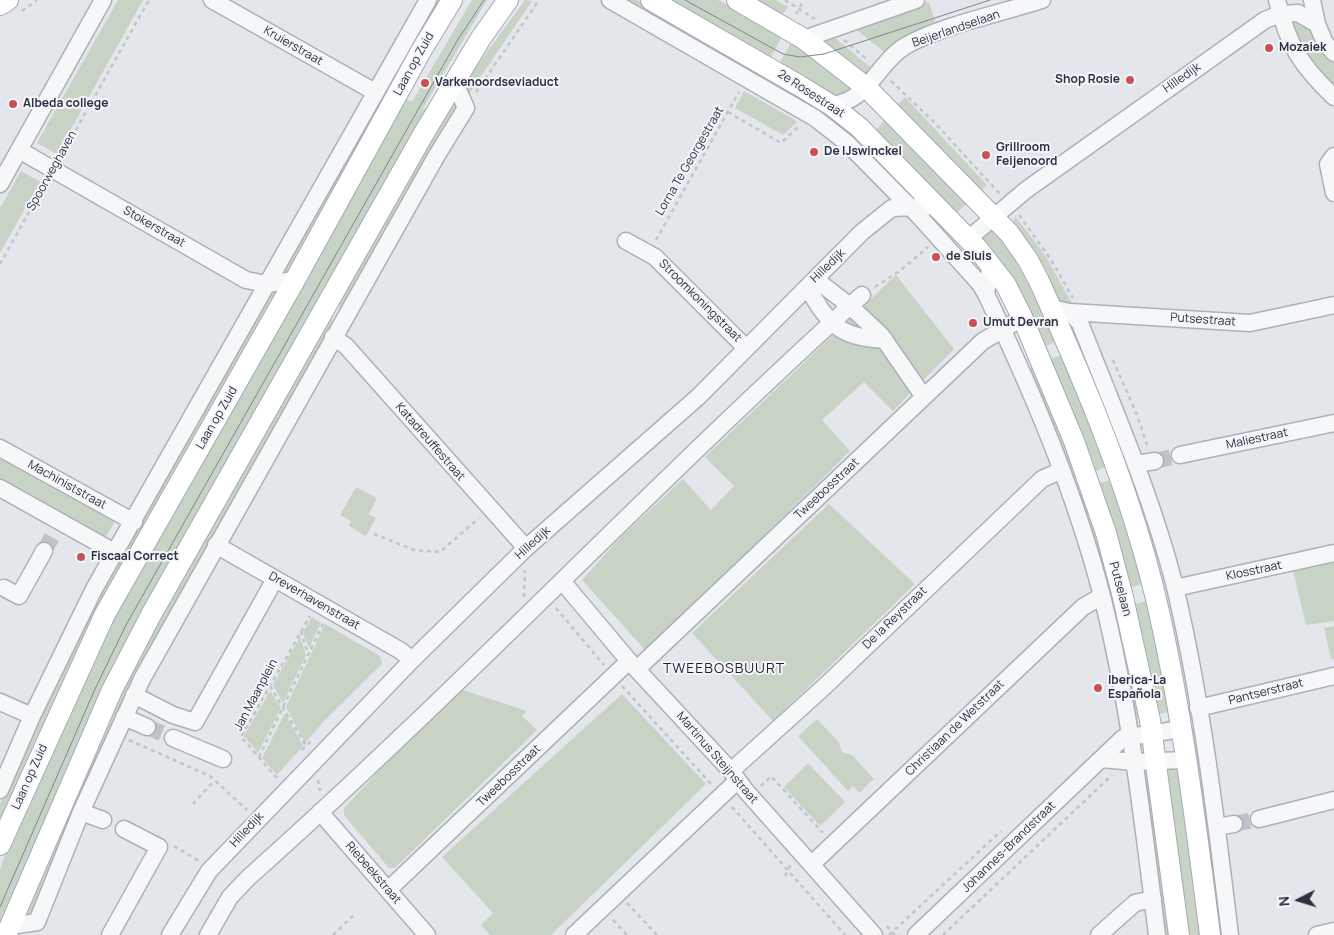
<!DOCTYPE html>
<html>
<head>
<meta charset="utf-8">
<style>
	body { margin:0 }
	#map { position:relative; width:1334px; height:935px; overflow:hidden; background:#e3e6eb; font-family:Manrope,sans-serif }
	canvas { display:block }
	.north { position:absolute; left:1274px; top:875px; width:50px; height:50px; -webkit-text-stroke:4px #f3f5f8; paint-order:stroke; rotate:265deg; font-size:14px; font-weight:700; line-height:20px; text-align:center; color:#2c3242 }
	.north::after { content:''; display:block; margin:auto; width:18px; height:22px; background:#2c3242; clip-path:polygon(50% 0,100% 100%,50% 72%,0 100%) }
</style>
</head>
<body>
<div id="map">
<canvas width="1334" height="935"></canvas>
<div class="north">N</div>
</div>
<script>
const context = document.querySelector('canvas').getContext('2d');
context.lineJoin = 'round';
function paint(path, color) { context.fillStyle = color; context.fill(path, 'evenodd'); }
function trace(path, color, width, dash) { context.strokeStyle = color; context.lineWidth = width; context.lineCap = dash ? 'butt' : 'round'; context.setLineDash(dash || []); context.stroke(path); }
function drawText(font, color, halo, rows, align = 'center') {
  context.font = font + ' Manrope,sans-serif'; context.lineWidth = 4; context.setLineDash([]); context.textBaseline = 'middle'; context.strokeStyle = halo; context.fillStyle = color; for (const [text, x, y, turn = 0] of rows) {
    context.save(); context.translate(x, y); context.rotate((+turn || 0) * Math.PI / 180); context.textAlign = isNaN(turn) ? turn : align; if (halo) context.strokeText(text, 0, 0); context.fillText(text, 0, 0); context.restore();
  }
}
const green = new Path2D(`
	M118 0H143L57 154 37 143Z
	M433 0H443L290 274 277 276Z
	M472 0H487L423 108 429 112 381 194 0 926V869L18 821 110 624 404 98 412 102Z
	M525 0 532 1 467 97 462 86Z
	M619 0H637L763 71 758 79Z
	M666 0H718L769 28 783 34 770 59Z
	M756 0H776L788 7 782 15Z
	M929 2 937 28 888 55 853 27Z
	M1289 15 1307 23 1334 59V90L1297 45Z
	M830 34 875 71 867 81 813 40Z
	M793 39 860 88 844 95 828 93 779 64Z
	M772 77 852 129 844 134 768 84Z
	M744 91 795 120 797 122 783 135 735 108Z
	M455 96 459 108 342 314 337 300Z
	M905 97 987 185 978 194 895 108Z
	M889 115 971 200 952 217 872 135Z
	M21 171 40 182 0 253V208Z
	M1015 216 1045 255 1073 305 1055 301 1012 226Z
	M994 228 1002 232 1060 340 1040 349 982 242V239Z
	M896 275 954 349 893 411 864 382 822 420 850 451 647 652 582 580 620 538 683 479 711 510 734 486 705 457Z
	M283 288 0 827V804L55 674 269 289Z
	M330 313 334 328 244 484 35 916 21 918 125 681Z
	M1066 353 1110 465 1091 473 1046 361Z
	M1035 366 1078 476 1074 478 1030 368Z
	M0 451 117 518 104 540 0 482Z
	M1115 479 1145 584 1127 588 1096 484Z
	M356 487 377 498 369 514 376 518 366 536 349 526 351 521 340 515Z
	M1084 490 1102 544 1098 545 1110 586H1108L1079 492Z
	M829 504 915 584 773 721 692 633Z
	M1334 561V621L1306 625 1293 571Z
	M1152 600 1174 711 1154 715 1133 604Z
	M312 617 321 623 309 648 303 632Z
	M1118 618 1144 718 1136 719Z
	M325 624 380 656 382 664 323 722 305 743 286 707Z
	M1334 626V659H1331L1324 628Z
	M300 637 306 655 283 703 273 685Z
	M457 688 527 711 522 716 537 730 395 868H389L344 815V808Z
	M270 691 281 708 258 753 244 736Z
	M622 694 706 784 551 935H490L481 925 493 913 442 857Z
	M285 713 303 746 277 775 262 758Z
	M817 719 839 742 842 752 852 755 874 779 859 793 853 786 848 791 798 736Z
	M1189 728H1193L1222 935H1218Z
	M808 763 845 802 820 826 784 787Z
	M1183 764 1205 935H1183L1161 766Z
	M1151 769 1172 935H1166L1145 778H1140L1139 770Z`);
const minorTunnel = new Path2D(`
	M1155 461 1180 455
	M44 551 53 535
	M147 727 173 738
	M1234 824 1259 819`);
const path = new Path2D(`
	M785 0 815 19
	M22 11 37 0
	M796 14 804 0
	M844 40 869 61
	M891 81 933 121 1000 194
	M476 92 539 0
	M728 112 781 143 799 126
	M60 158 149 0
	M1019 215 1050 258 1073 298
	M656 240 739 92
	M0 264 46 182
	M875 287 901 270 928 247
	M1113 360 1137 415 1148 448
	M374 534 414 550 440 552 479 518
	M524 597 525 570
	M556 608 604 665
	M301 631 308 654
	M270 686 306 746
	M622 686 711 784
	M129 740 210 776 247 810
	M302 750 312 740
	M259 757 323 624
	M277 778 241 737 310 616
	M318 780 320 791
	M761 786 771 776 823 833
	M193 804 214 781
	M732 807 845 935
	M174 846 199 861
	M785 876 791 864
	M627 903 657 935
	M613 920 627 935
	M887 926 895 935
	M333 935 354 915
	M889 935 1001 831
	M943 935 1112 775`);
const minor = new Path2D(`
	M212 0 375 92
	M610 0 815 118 847 143 917 214 980 284 986 294
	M1277 0C1288 45 1301 66 1334 97
	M1312 0 1317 24
	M804 39 916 0
	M831 105C869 102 877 62 907 45 943 25 1002 13 1042 0
	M19 150 246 280 267 284 295 280
	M1334 156 1328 164 1334 193
	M0 184 103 0
	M968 239 1026 190 1265 20 1280 14 1298 13 1317 24 1325 43 1334 53
	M626 241 655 257 746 348
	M991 263 986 294C1032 391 1075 492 1102 596 1130 707 1143 822 1157 935
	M815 279 850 306 881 335 924 397
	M807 287C830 325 838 337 885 340
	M1051 308 1070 312 1080 323C1114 410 1152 496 1175 587 1202 701 1216 819 1230 935
	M1070 312 1250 323 1334 305
	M333 337 346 346 526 548
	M0 448 134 522
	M1180 455 1334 423
	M1136 464 1155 461
	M0 488 116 553
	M216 545 401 651 412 660
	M562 581 629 661 731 771 746 791 874 935
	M4 588 19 596 44 551
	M1175 588 1334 553
	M637 669 983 341 1012 324
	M134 695 173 715 195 722 275 579
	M0 702 32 716
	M1198 708 1334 676
	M124 717 147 727
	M173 738 223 759
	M1101 759 1134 762 1185 760
	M731 771 824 687 1042 479 1062 470
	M0 790 32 716 94 589 428 0
	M81 812 103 820
	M320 812 427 935
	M1259 819 1334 800
	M1217 827 1234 824
	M812 864 1083 607 1102 596
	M388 890 629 661
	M10 926 37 922 81 812 142 679 437 155 466 108 455 83
	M110 935 159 847 124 829
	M170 935 209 871 412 660 526 548 698 397 862 232 892 208 937 206
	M208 935 230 897 248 878C459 690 653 484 862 295
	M574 935 737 781
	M916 935 1123 738 1181 729
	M1099 935 1135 903 1153 899
	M1317 935 1334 931`);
const major = new Path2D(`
	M651 0 800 86 831 105 859 127 978 249 1006 285 1023 319 1074 441 1106 533 1123 597 1150 720 1179 935
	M737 0 804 39 867 88 1009 233 1028 260 1039 281C1086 385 1131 492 1157 603 1182 712 1196 824 1210 935
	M0 5 8 0
	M0 845 105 614 295 280 421 51 452 0
	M6 935 112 690 152 613 424 133 481 38 508 0`);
const tram = new Path2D(`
	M685 0 783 54 800 57 824 54 990 0
	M0 907 95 689 126 625 457 41 484 0`);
const markers = [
	[1269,48,5,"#c85057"],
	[1130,80,5,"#c85057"],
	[425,83,5,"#c85057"],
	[13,104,5,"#c85057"],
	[814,152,5,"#c85057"],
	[986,155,5,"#c85057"],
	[936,257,5,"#c85057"],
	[973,323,5,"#c85057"],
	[81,557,5,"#c85057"],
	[1098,688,5,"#c85057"]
];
const streetNames = [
	["Beijerlandselaan",956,29,-19],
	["Kruierstraat",293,46,30],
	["Laan op Zuid",414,64,-61],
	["Hilledijk",1182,78,-35],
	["2e Rosestraat",811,94,33],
	["Lorna Te Georgestraat",690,161,-60],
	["Spoorweghaven",52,171,-61],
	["Stokerstraat",154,227,30],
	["Hilledijk",828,266,-44],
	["Stroomkoningstraat",700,301,45],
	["Putsestraat",1203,320,4],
	["Laan op Zuid",217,418,-60],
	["Maliestraat",1257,439,-12],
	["Katadreuffestraat",430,442,49],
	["Machiniststraat",67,485,29],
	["Tweebosstraat",827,489,-43],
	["Hilledijk",533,543,-42],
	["Klosstraat",1254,571,-12],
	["Putselaan",1120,589,75],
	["Dreverhavenstraat",314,601,30],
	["De la Reystraat",895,618,-44],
	["Pantserstraat",1266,692,-14],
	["Jan Maanplein",256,695,-62],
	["Christiaan de Wetstraat",955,728,-44],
	["Martinus Steijnstraat",717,758,49],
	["Tweebosstraat",509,776,-44],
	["Laan op Zuid",30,777,-66],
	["Hilledijk",247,830,-47],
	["Johannes-Brandstraat",1009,847,-44],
	["Riebeekstraat",373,873,49]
];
const poiNames = [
	["Mozaiek",1279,48],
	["Shop Rosie",1120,80,"right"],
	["Varkenoordseviaduct",435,83],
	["Albeda college",23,104],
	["Grillroom",996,148],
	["Feijenoord",996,162],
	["De IJswinckel",824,152],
	["de Sluis",946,257],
	["Umut Devran",983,323],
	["Fiscaal Correct",91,557],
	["Iberica-La",1108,681],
	["Española",1108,695]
];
const neighbourhoodNames = [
	["TWEEBOSBUURT",724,669]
];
paint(green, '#c7d4c5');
trace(minorTunnel, '#bec2c9', 16, [16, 8]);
trace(minor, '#acb0b8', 19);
trace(major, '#a3a9b6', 22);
trace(path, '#c1c4c9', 2.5, [4, 4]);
trace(minor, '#f6f7f9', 16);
trace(major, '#fff', 20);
trace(tram, '#7e8494', 1);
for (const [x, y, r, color] of markers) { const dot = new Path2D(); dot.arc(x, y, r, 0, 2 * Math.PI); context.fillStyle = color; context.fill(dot); trace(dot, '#f3f5f8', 2); }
drawText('12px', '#2c3242', '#f3f5f8', streetNames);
drawText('bold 12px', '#2c3242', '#f3f5f8', poiNames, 'left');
context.letterSpacing = '1px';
drawText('14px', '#1e2333', '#f3f5f8', neighbourhoodNames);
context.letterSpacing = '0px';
</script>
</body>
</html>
